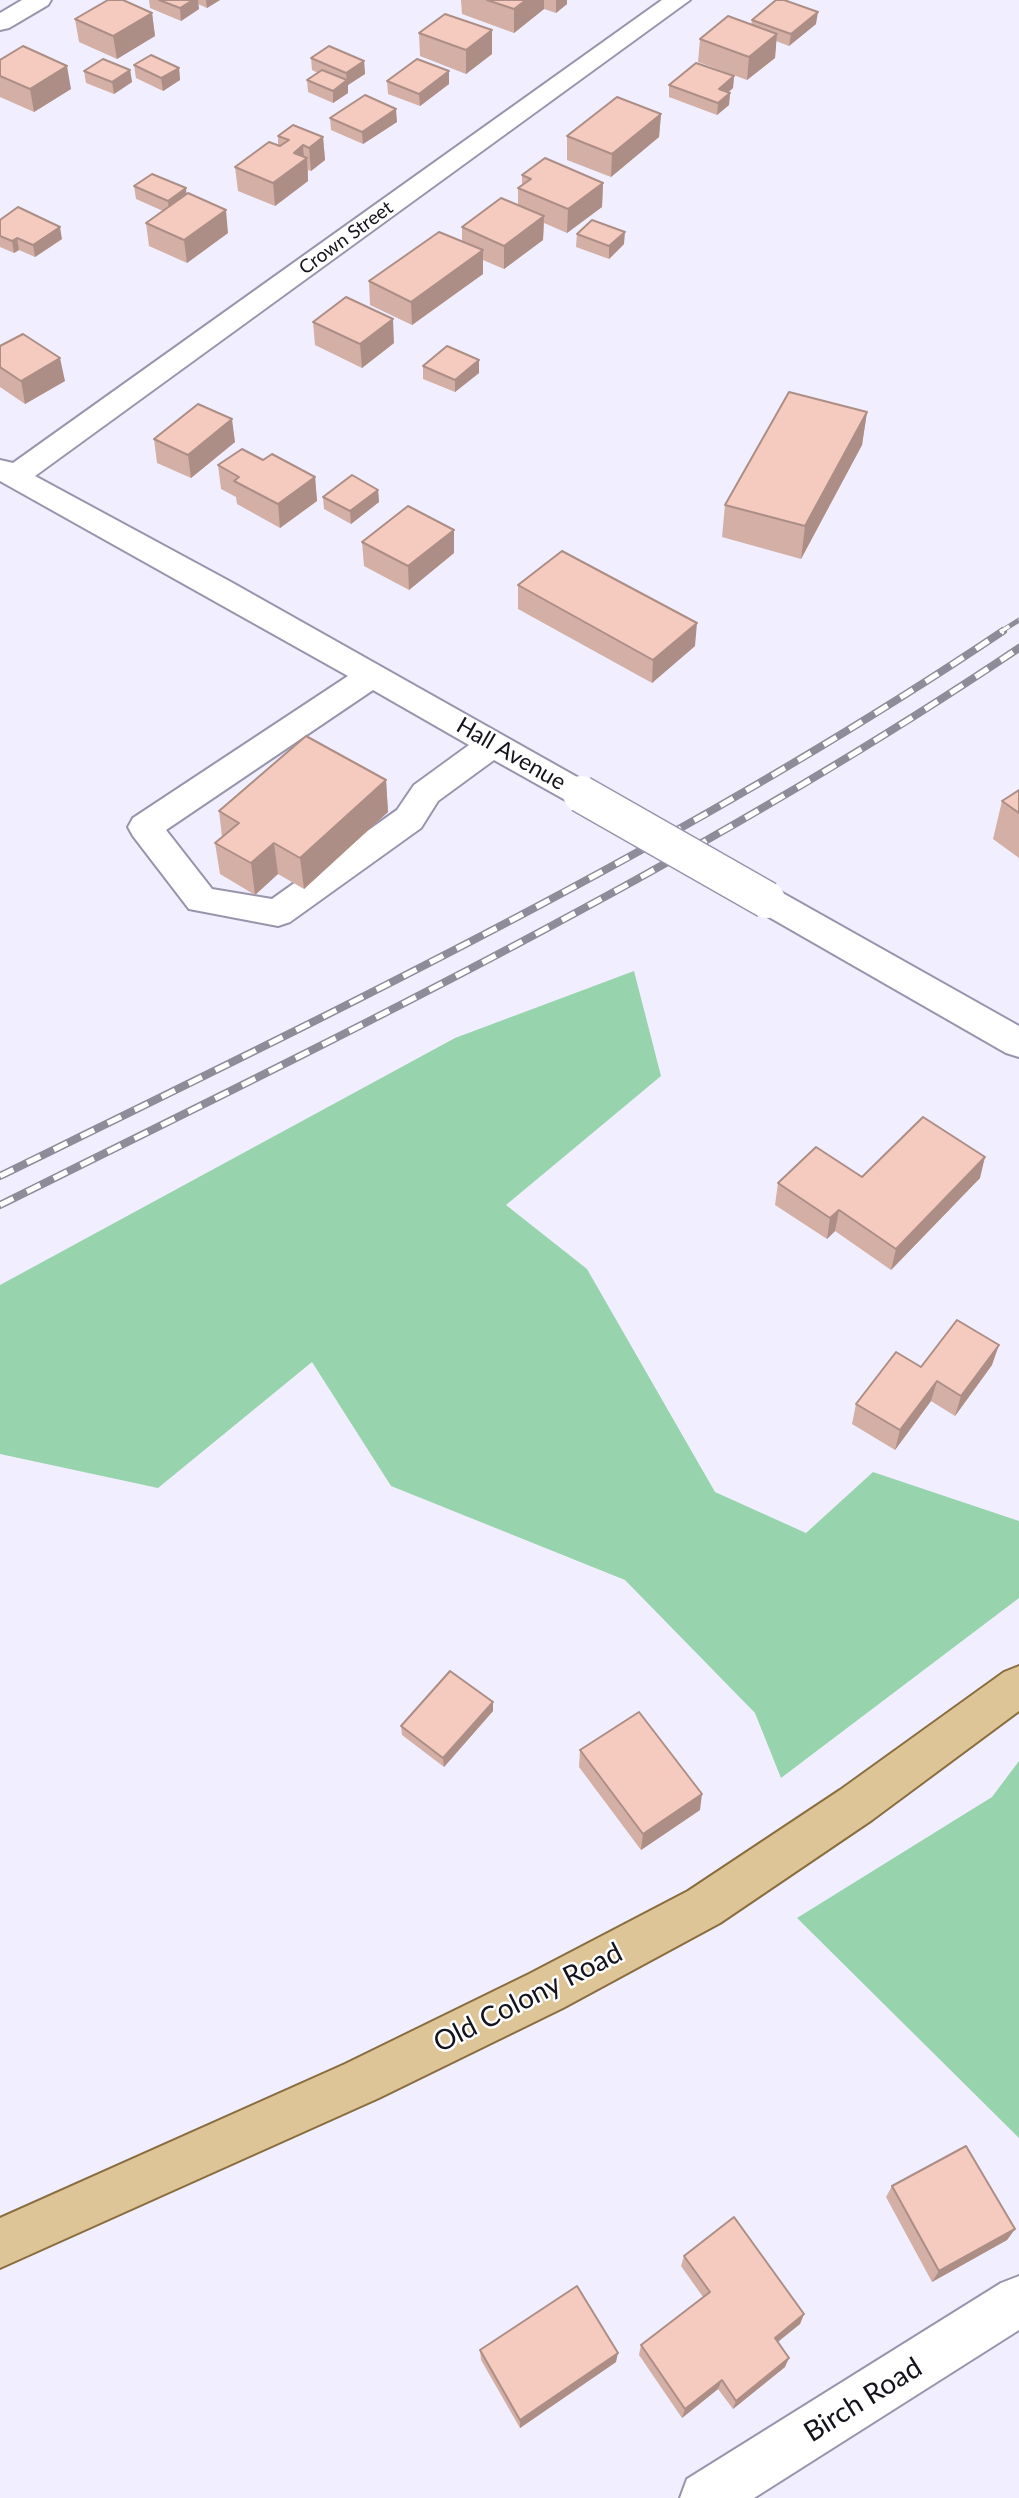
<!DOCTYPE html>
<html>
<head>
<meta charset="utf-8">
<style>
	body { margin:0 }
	canvas { display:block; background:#f1efff }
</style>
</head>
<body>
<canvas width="1019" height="2498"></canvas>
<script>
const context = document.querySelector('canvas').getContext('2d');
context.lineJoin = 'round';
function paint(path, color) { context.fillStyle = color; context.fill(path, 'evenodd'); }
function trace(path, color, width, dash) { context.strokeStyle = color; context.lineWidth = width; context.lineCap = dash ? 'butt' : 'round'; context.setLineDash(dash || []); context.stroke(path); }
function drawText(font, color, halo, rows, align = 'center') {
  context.font = font + ' Lato,sans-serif'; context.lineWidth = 5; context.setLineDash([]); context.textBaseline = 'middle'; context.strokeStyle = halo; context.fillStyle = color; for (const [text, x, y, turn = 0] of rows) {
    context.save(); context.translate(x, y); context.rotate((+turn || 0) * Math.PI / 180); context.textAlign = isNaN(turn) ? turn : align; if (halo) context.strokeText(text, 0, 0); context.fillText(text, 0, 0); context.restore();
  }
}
const green = new Path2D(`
	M634 971 661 1076 506 1205 587 1269 715 1492 806 1533 873 1472 1019 1521V1598L781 1778 755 1713 625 1580 391 1486 312 1362 158 1488 0 1454V1285L455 1038Z
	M1019 1761V2138L797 1918 992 1797Z`);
const minor = new Path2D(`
	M22 0H51L48 5 9 28 0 30V13Z
	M662 0H690L35 476 231 582 593 786 598 794 593 802 581 806 569 802 494 760 438 801 421 828 290 922 278 926 189 909 133 836 128 827 133 818 348 676 0 481V460L13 463ZM373 690 469 745 414 785 397 810 272 899 212 889 166 830Z
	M767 887 779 891 1019 1026V1057L1006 1053 755 909 750 900 755 891Z
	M1019 2276V2330L754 2498H680L687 2479 1001 2283Z`);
const major = new Path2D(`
	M1019 1666V1711L872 1820 720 1923 563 2008 379 2098 0 2268V2218L345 2064 529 1974 688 1891 840 1790 1004 1672Z`);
const railFar1 = new Path2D(`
	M1000 632 1019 620`);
const rail = new Path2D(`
	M0 1176C341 1009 687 843 1003 631
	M0 1205C346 1034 697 864 1019 648`);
const minorBridge = new Path2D(`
	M581 794 767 900`);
const wall = new Path2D(`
	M149 0H220L207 8 198 4 199 9 181 21 150 8Z
	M461 0H567V4L556 13 544 9 514 33 462 14Z
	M152 13 155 36 117 59 79 42 75 19Z
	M752 20 816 24 789 46 776 41 775 58 747 80 698 62 700 39 751 25Z
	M492 30V54L466 74 420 56 419 33Z
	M311 58 364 61 365 74 348 85V93L333 103 308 92 307 80 318 73 312 70Z
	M0 60 71 89 34 112 0 97Z
	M134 65 179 68 180 80 163 91 136 78Z
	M130 70 132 82 114 94 86 83 84 71Z
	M734 76 733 88 729 92 730 93 729 105 717 115 669 97V85Z
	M387 81 449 84 420 106 388 94Z
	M661 114 659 137 611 177 567 160V136Z
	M330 118 397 122 363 144 331 130Z
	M278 136 323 137 325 160 311 171 308 170V181L275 206 238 191 235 167 278 146Z
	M522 175 603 183 602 207 567 233 544 223 543 240 504 269 483 260V274L412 325 370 305 369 281 462 242V227L518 205V188L522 185Z
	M134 186 187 194 228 233 187 263 149 246 146 223 163 211 136 199Z
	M0 220 62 239 35 257 19 250 14 253 0 247Z
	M577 234 624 244 609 259 576 247Z
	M313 322 394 343 362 368 315 345Z
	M0 346 65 381 25 404 0 387Z
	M423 366 479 373 455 392 423 379Z
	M867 412 862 445 801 559 722 537 725 505Z
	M154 439 235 442 191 478 157 463Z
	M263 460 315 477 317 501 280 528 237 504 236 497 221 489 218 465Z
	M378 490 379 502 351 524 324 509 323 497Z
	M362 542 454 553 409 590 364 566Z
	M518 585 695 646 652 683 518 609Z
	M386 780 388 812 304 889 278 874 255 895 220 874 215 843 222 837 219 811Z
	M1019 790V858L993 839 1002 801Z
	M862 1177 980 1178 891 1270 835 1231 827 1239 775 1205 778 1183Z
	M992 1365 955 1416 931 1401 895 1450 852 1424 856 1404 921 1367Z
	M493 1702V1711L444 1767 402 1735 401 1726Z
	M580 1750 700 1810 641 1850 579 1767Z
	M892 2186 1015 2229 1007 2240 932 2282 886 2197Z
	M684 2256 804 2314 800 2324 778 2342 785 2367 733 2409 718 2389 682 2418 639 2355 641 2345 703 2297 681 2266Z
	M480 2350 616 2362 520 2428 481 2360Z`);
const shadedWall = new Path2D(`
	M193 0H198L199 9 181 21 180 8Z
	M206 0H220L207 8Z
	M526 0H544V9L514 33V9Z
	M556 0H567V4L556 13Z
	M818 12 816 24 789 46 791 34Z
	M152 13 155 36 117 59 113 36Z
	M492 30V54L466 74V50Z
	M777 34 775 58 747 80 749 57Z
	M364 61 365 74 348 85V93L333 103V91L347 81 346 73Z
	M67 66 71 89 34 112 30 89Z
	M179 68 180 80 163 91 161 78Z
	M130 70 132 82 114 94 112 82Z
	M449 71V84L420 106 419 94Z
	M734 76 733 88 718 101 719 89Z
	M730 93 729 105 717 115 718 103Z
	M396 109 397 122 363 144 362 132Z
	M661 114 659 137 611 177 612 154Z
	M323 137 325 160 311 171 309 148Z
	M303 145 304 159 307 158 308 181 275 206 273 183 294 153Z
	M603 183 602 207 567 233 568 209Z
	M186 188 187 201 169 213 168 201Z
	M226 210 228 233 187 263 184 240Z
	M544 216 543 240 504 269V246Z
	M60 227 62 239 35 257 33 245Z
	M625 232 624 244 609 259V246Z
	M17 238 19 250 14 253 12 241Z
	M483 250V274L412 325 411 302Z
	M393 319 394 343 362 368 360 344Z
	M60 358 65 381 25 404 21 381Z
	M479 360V373L455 392V380Z
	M867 412 862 445 801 559 805 526Z
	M232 419 235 442 191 478 188 455Z
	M315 477 317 501 280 528 278 504Z
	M378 490 379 502 351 524 350 511Z
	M454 530V553L409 590 408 566Z
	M697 623 695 646 652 683 653 660Z
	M386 780 388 812 304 889 300 858Z
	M274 843 278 874 255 895 251 863Z
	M985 1157 980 1178 891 1270 896 1249Z
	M839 1210 835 1231 827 1239 830 1218Z
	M999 1345 992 1365 955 1416 961 1396Z
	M937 1381 931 1401 895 1450 900 1430Z
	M493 1702V1711L444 1767 443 1758Z
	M702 1794 700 1810 641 1850 643 1834Z
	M1015 2229 1007 2240 932 2282 939 2271Z
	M804 2314 800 2324 770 2348 775 2338Z
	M618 2353 616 2362 520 2428V2420Z
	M789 2358 785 2367 733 2409 736 2401Z
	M722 2380 718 2389 682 2418 685 2409Z`);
const building = new Path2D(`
	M108 0H123L152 13 113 36 75 19Z
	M159 0H193L180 8Z
	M487 0H526L514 9Z
	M776 0H784L818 12 791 34 752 20Z
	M445 14 492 30 466 50 419 33Z
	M728 16 777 34 749 57 700 39Z
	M23 46 67 66 30 89 0 76V60Z
	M329 46 364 61 346 73 311 58Z
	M151 55 179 68 161 78 134 65Z
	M103 59 130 70 112 82 84 71Z
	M417 59 449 71 419 94 387 81Z
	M696 63 734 76 719 89 730 93 718 103 669 85Z
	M322 70 347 80 333 91 307 80Z
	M365 95 396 109 362 132 330 118Z
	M617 97 661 114 612 154 567 136Z
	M293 125 323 137 309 148 303 145 294 153 307 158 273 183 235 167 269 142 280 146 289 140 278 136Z
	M545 158 603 183 568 209 518 188 531 179 522 175Z
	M152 174 186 188 168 201 134 186Z
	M188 193 226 210 184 240 146 223Z
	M501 198 544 216 504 246 462 227Z
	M18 207 60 227 33 245 17 238 12 241 0 236V220Z
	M592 220 625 232 609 246 577 234Z
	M439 232 483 250 411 302 369 281Z
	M346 297 393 319 360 344 313 322Z
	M23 334 60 358 21 381 0 367V346Z
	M447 346 479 360 455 380 423 366Z
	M789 392 867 412 805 526 725 505Z
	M198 404 232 419 188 455 154 439Z
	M242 449 263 460 272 454 315 477 278 504 234 481 239 477 218 465Z
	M352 475 378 490 350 511 323 497Z
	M408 506 454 530 408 566 362 542Z
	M562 551 697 623 653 660 518 585Z
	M306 736 386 780 300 858 274 843 251 863 215 843 239 823 219 811Z
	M1019 790V813L1002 801Z
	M923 1117 985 1157 896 1249 839 1210 830 1218 778 1183 816 1147 862 1177Z
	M957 1320 999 1345 961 1396 937 1381 900 1430 856 1404 896 1352 921 1367Z
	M450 1671 493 1702 443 1758 401 1726Z
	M639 1712 702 1794 643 1834 580 1750Z
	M966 2146 1015 2229 939 2271 892 2186Z
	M734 2217 804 2314 775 2338 789 2358 736 2401 722 2380 685 2409 641 2345 710 2292 684 2256Z
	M577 2286 618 2353 520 2420 480 2350Z`);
const farStreetnames = [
	["Crown Street",346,238,-36]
];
const streetNames = [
	["Hall Avenue",511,754,30]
];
const nearStreetnames = [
	["Old Colony Road",528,1998,-27],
	["Birch Road",863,2400,-32]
];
paint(green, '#97d4ad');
trace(minor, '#9795ac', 4);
trace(major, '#886d3e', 4);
paint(minor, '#fff');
paint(major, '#ddc597');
trace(railFar1, '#8d8c98', 5);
trace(rail, '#8d8c98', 8);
trace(railFar1, '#fff', 3.5, [11]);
trace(rail, '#fff', 5, [15]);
trace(minorBridge, '#9795ac', 39, []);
trace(minorBridge, '#fff', 36);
paint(wall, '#d3afa5');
paint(shadedWall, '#ac8e86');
paint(building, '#f5cbc0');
trace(building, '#ac8e86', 2);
drawText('19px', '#14131b', '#fff', farStreetnames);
drawText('23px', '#14131b', '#fff', streetNames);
drawText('28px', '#14131b', '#fff', nearStreetnames);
</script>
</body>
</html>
